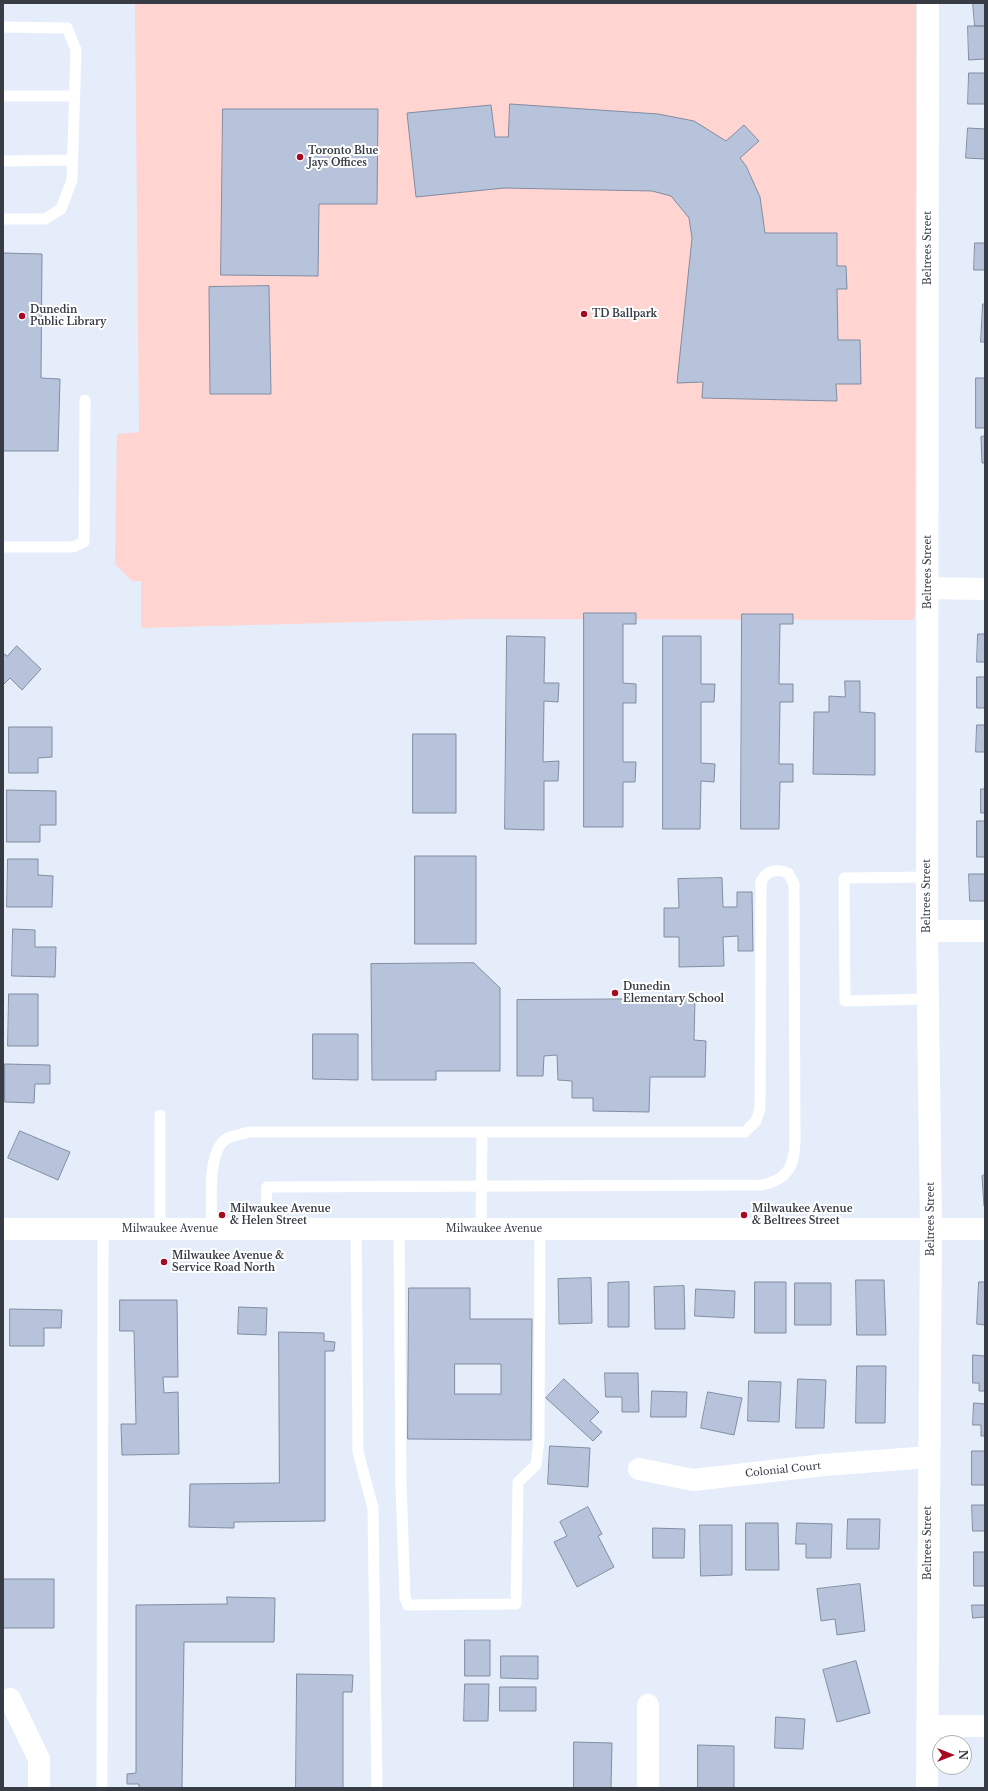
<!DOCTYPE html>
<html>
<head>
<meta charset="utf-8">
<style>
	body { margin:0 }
	#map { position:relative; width:988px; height:1791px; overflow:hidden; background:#e5edfb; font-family:"Libre Baskerville",serif }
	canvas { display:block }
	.frame { position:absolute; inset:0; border:4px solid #363b44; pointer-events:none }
	.north { position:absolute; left:932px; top:1735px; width:40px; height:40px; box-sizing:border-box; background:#fff; border:1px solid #afb1b4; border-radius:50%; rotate:90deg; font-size:11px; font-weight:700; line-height:16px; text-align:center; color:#363b44 }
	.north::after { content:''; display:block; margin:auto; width:14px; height:18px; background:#a50a21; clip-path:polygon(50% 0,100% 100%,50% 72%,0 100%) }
</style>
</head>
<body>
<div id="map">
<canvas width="988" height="1791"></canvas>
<div class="frame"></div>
<div class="north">N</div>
</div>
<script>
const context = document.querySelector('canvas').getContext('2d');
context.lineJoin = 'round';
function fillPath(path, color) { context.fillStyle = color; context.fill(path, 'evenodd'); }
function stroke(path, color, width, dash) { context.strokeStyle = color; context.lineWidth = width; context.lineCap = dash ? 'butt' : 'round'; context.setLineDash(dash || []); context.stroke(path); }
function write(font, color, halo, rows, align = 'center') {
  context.font = font + ' "Libre Baskerville",serif'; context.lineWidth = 4; context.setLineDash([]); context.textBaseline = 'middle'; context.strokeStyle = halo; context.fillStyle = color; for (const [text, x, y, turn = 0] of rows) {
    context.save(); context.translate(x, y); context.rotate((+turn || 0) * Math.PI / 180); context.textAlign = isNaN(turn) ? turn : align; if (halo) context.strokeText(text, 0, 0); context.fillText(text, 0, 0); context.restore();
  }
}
const green = new Path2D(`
	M 135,3 L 916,3 L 915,606 L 914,620 L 476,619 L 141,628 L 141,581 L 132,581 L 115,564 L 117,434 L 139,432 Z`);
const building = new Path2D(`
	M 973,3 L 985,3 L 985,26 L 975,26 Z
	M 968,26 L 985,26 L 985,59 L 969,60 Z
	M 969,73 L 985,73 L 985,104 L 968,104 Z
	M 510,104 L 658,114 L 694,121 L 726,141 L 744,125 L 759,141 L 740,158 L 746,166 L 760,197 L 765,233 L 837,233 L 837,266 L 846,266 L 847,289 L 837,289 L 838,340 L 860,340 L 861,384 L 836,384 L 837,401 L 702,398 L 703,382 L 677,383 L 692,238 L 689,218 L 671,196 L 652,191 L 504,188 L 416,197 L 407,113 L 491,105 L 495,137 L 508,137 Z
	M 223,109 L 378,109 L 377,204 L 319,204 L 318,276 L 221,275 Z
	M 968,128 L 985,129 L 985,159 L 966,158 Z
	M 975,243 L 985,243 L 985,270 L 974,270 Z
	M 3,253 L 42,254 L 41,378 L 60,379 L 58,451 L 3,451 Z
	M 269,286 L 271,394 L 210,394 L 209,287 Z
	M 983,304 L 985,304 L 985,342 L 981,342 Z
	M 976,378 L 985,378 L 985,428 L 976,428 Z
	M 985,436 L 985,463 L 982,463 L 981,437 Z
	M 584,613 L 636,613 L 636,624 L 623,624 L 623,683 L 636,684 L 636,703 L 623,703 L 623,762 L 636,762 L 635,782 L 623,782 L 623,827 L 584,827 Z
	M 742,614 L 793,614 L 793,624 L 780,624 L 779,684 L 793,684 L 793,702 L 780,702 L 779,764 L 793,764 L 793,782 L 780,782 L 779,829 L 741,829 Z
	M 978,634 L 985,634 L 985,662 L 977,662 Z
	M 507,636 L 545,637 L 544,683 L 559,683 L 558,702 L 544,701 L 543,762 L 559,761 L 558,781 L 544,781 L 544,830 L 505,829 Z
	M 663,636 L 701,636 L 701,684 L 715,684 L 714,702 L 701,702 L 701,763 L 715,764 L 714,782 L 701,781 L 700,829 L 663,829 Z
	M 17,646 L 41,669 L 22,690 L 10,678 L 3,685 L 3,653 L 7,656 Z
	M 977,677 L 985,677 L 985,708 L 977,708 Z
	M 845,681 L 860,681 L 860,712 L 875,713 L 875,775 L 813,774 L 814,712 L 829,712 L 829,696 L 845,697 Z
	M 977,725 L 985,725 L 985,752 L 976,752 Z
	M 9,727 L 52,727 L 52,757 L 38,758 L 38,773 L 9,773 Z
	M 413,734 L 456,734 L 456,813 L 413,813 Z
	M 981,789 L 985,789 L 985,813 L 981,813 Z
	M 7,790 L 56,791 L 56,825 L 40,825 L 40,842 L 7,842 Z
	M 977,821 L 985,821 L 985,857 L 977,857 Z
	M 415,856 L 476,856 L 476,944 L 415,944 Z
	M 8,859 L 38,859 L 38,875 L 53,876 L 52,907 L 7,907 Z
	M 969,874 L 985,874 L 985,901 L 970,901 Z
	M 722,878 L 723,907 L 737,907 L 737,892 L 752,892 L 753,951 L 738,951 L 738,936 L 723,937 L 724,966 L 679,967 L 679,937 L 664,937 L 664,908 L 679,908 L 678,879 Z
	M 13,929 L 35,930 L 35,947 L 56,947 L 55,977 L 12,976 Z
	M 474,963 L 500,988 L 500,1071 L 436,1071 L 436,1080 L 372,1080 L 371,964 Z
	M 9,994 L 38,994 L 38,1046 L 8,1046 Z
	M 695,999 L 694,1040 L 706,1041 L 705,1077 L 650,1077 L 649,1112 L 593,1111 L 593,1098 L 572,1098 L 572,1081 L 558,1080 L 557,1055 L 544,1056 L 543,1076 L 517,1076 L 517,1000 Z
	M 313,1034 L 358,1034 L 358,1080 L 313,1079 Z
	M 5,1064 L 50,1065 L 50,1084 L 35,1084 L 34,1103 L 5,1102 Z
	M 20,1131 L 70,1152 L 58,1180 L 8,1158 Z
	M 985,1175 L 985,1206 L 984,1206 L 982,1176 Z
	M 591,1278 L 592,1323 L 559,1324 L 558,1279 Z
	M 856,1280 L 884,1280 L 886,1335 L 857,1335 Z
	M 629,1282 L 629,1327 L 608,1327 L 608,1283 Z
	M 755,1282 L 786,1282 L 786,1333 L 755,1333 Z
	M 979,1282 L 985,1282 L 985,1325 L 977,1324 Z
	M 795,1283 L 831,1283 L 831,1325 L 795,1325 Z
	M 684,1286 L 685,1329 L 655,1329 L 654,1287 Z
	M 409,1288 L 470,1288 L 470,1319 L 532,1319 L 531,1440 L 408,1439 ZM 455,1364 L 501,1364 L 501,1394 L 455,1394 Z
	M 696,1289 L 735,1291 L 734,1318 L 695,1316 Z
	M 120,1300 L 177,1300 L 178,1377 L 163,1377 L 164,1393 L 178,1392 L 179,1454 L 122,1455 L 121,1424 L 136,1424 L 134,1331 L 120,1331 Z
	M 239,1307 L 267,1308 L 266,1335 L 238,1334 Z
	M 10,1309 L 62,1310 L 61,1328 L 44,1328 L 44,1346 L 10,1346 Z
	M 279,1332 L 324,1333 L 324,1341 L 335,1342 L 334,1351 L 325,1351 L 325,1521 L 234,1522 L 234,1528 L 189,1527 L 190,1484 L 279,1483 Z
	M 973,1355 L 985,1356 L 985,1391 L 979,1391 L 979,1383 L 973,1383 Z
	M 857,1366 L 886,1366 L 885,1423 L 856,1423 Z
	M 605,1373 L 638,1373 L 639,1412 L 622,1412 L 622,1397 L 606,1397 Z
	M 564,1379 L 599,1412 L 590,1421 L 602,1432 L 593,1441 L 546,1398 Z
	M 798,1379 L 826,1380 L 824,1428 L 796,1428 Z
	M 749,1381 L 781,1382 L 779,1422 L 748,1421 Z
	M 652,1391 L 687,1392 L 686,1417 L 651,1417 Z
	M 708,1392 L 742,1398 L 734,1435 L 701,1428 Z
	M 974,1403 L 985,1404 L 985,1436 L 981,1436 L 981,1425 L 973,1425 Z
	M 550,1446 L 590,1448 L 588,1487 L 548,1484 Z
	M 972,1451 L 985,1451 L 985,1485 L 972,1485 Z
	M 972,1505 L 985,1505 L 985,1531 L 973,1531 Z
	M 588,1507 L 602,1534 L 598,1536 L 614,1567 L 577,1587 L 554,1542 L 567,1536 L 560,1522 Z
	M 848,1519 L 880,1519 L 879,1549 L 847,1549 Z
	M 746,1523 L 778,1523 L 779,1570 L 746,1570 Z
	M 797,1523 L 832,1524 L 831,1558 L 806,1558 L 806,1544 L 796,1544 Z
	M 700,1525 L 732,1525 L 732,1575 L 701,1576 Z
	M 653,1528 L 685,1529 L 684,1558 L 653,1558 Z
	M 974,1552 L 985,1552 L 985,1586 L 974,1586 Z
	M 3,1579 L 54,1579 L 54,1628 L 3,1628 Z
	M 860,1584 L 865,1631 L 837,1635 L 835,1619 L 821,1621 L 817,1589 Z
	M 227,1597 L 275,1598 L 274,1642 L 184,1642 L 182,1788 L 139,1788 L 139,1784 L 127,1784 L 127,1774 L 136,1773 L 136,1605 L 227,1604 Z
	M 972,1605 L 985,1605 L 985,1617 L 973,1618 Z
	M 465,1640 L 490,1640 L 490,1676 L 465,1676 Z
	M 501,1656 L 538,1656 L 538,1679 L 501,1678 Z
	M 856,1661 L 870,1713 L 837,1722 L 823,1670 Z
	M 297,1674 L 353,1675 L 352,1692 L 343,1692 L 343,1788 L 296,1788 Z
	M 465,1684 L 489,1684 L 488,1721 L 464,1721 Z
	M 500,1687 L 536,1687 L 536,1711 L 500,1711 Z
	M 776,1717 L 805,1719 L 803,1749 L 775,1748 Z
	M 574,1742 L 612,1743 L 611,1788 L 574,1788 Z
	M 698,1745 L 734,1746 L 734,1788 L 698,1788 Z`);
const lane = new Path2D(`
	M 3,27 L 67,28 L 76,50 L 72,180 L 61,209 L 45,219 L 3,219
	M 3,96 L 74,96
	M 3,161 L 72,160
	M 3,547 L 73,547 L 84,542 L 85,400
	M 927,877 L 844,878 L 845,1001 L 928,999
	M 160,1115 L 160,1229
	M 212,1229 C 212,1206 206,1153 226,1139 C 234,1135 242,1134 250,1132 L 745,1132 L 756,1121 L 760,1109 L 761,882 C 767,870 777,868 788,873 L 794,884 L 795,1143 C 794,1168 786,1180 762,1185 L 267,1187 L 265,1229
	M 356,1229 L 358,1452 L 373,1508 L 377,1788
	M 399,1229 L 401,1484 L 405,1598 L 408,1605 L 516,1604 L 518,1482 L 536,1465 L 539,1439 L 540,1229
	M 481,1229 L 482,1132
	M 102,1788 L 103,1229`);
const street = new Path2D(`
	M 928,588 L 985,589
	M 927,931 L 985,931
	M 639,1469 L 693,1480 L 824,1465 L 929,1457
	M 10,1699 L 39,1759 L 39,1788
	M 648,1705 L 648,1788
	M 927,1726 L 985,1726`);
const secondary = new Path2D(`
	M 3,1229 L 985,1229
	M 927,1788 L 931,1229 L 927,931 L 928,3`);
const markers = [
	[300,157,4,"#a50a21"],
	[584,314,4,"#a50a21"],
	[22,316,4,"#a50a21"],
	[615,993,4,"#a50a21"],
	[222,1215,4,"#a50a21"],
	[744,1215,4,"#a50a21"],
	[164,1262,4,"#a50a21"]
];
const poiNames = [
	["Toronto Blue",308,151],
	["Jays Offices",308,163],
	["Dunedin",30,310],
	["Public Library",30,322],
	["TD Ballpark",592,314],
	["Dunedin",623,987],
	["Elementary School",623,999],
	["Milwaukee Avenue",230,1209],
	["& Helen Street",230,1221],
	["Milwaukee Avenue",752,1209],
	["& Beltrees Street",752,1221],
	["Milwaukee Avenue &",172,1256],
	["Service Road North",172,1268]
];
const streetNames = [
	["Beltrees Street",928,248,-90],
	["Beltrees Street",928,572,-90],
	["Beltrees Street",927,896,-90],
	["Beltrees Street",931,1219,-90],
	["Milwaukee Avenue",170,1229],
	["Milwaukee Avenue",494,1229],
	["Colonial Court",783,1470,-6],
	["Beltrees Street",928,1543,-90]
];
fillPath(green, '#ffd4d1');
fillPath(building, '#b7c3da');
stroke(building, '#818da2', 1);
stroke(lane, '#fff', 11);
stroke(street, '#fff', 22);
stroke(secondary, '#fff', 22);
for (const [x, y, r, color] of markers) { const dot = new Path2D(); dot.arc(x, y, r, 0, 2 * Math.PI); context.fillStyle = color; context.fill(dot); stroke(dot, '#fff', 1.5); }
write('bold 10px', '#363b44', '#fff', poiNames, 'left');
write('10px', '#363b44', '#fff', streetNames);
</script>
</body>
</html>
